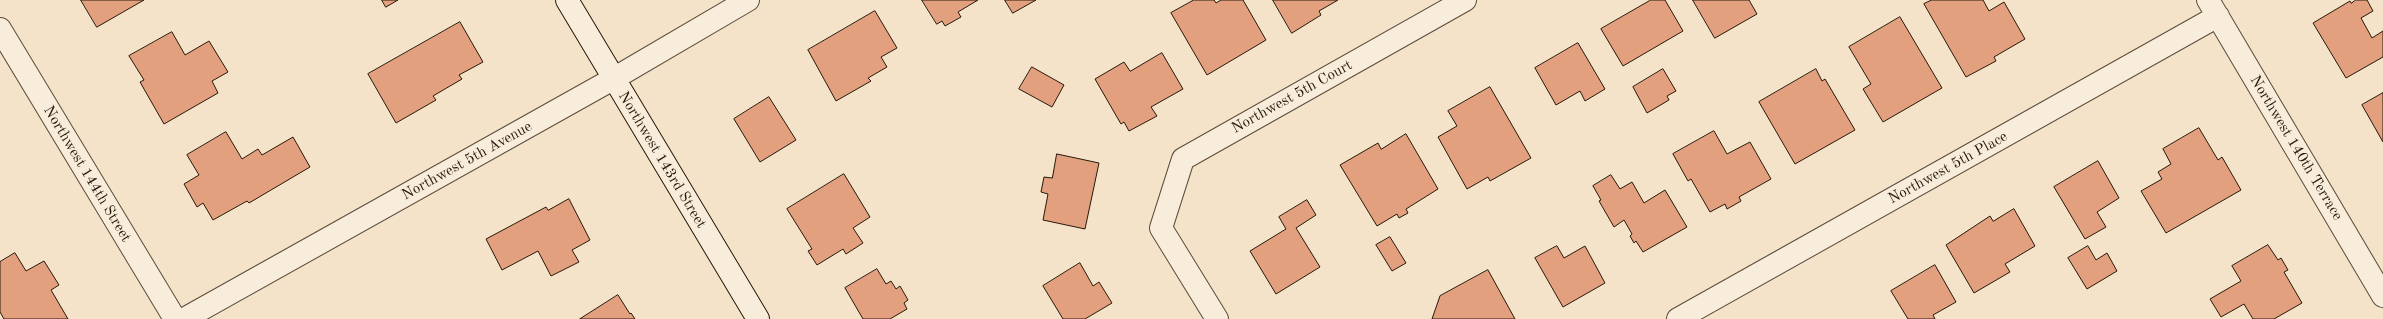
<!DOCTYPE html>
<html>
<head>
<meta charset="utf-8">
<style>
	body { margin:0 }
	canvas { display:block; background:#f4e3c8 }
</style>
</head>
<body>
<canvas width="2383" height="319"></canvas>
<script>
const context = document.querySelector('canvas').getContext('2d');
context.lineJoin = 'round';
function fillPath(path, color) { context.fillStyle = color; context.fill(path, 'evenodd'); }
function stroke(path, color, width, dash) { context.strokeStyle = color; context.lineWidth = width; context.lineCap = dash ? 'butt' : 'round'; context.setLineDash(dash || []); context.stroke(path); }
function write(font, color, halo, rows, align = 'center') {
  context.font = font + ' "Old Standard TT",serif'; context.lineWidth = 3.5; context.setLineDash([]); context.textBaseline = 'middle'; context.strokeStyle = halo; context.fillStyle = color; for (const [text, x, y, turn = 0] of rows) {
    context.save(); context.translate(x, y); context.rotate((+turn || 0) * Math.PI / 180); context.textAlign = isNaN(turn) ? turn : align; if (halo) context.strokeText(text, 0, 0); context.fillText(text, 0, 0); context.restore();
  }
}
const building = new Path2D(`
	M 81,0 L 144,0 L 97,27 Z
	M 382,0 L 398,0 L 386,7 Z
	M 922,0 L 978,0 L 958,12 L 961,17 L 945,26 L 942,21 L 937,24 Z
	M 1005,0 L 1036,0 L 1013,13 Z
	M 1194,0 L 1214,0 L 1216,3 L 1221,0 L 1243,0 L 1266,40 L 1207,75 L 1171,13 Z
	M 1273,0 L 1338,0 L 1319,11 L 1321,15 L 1292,33 Z
	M 1651,0 L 1665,0 L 1683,31 L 1623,66 L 1601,29 Z
	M 1693,0 L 1749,0 L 1757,14 L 1715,38 Z
	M 1932,0 L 1983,0 L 1989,11 L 2004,2 L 2025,39 L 1994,57 L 1996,61 L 1966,77 L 1924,4 Z
	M 2356,0 L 2367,0 L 2373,11 L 2361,18 L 2372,38 L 2383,31 L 2383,57 L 2346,78 L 2313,23 L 2350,1 L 2351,3 Z
	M 875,11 L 897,48 L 881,57 L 887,67 L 868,78 L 871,81 L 836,101 L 808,50 Z
	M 1900,17 L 1942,88 L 1883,122 L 1863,89 L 1871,84 L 1849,47 Z
	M 460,22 L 483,62 L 459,75 L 462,79 L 433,96 L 436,100 L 396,123 L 368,74 Z
	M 172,32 L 185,55 L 209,41 L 228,72 L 212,81 L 218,93 L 164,124 L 140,82 L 144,80 L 129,56 Z
	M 1578,43 L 1605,89 L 1585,101 L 1580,91 L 1556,105 L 1535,68 Z
	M 1162,53 L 1183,89 L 1151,107 L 1157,116 L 1129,131 L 1124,122 L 1121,124 L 1095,79 L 1124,62 L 1130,71 Z
	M 1032,67 L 1064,85 L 1052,107 L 1019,89 Z
	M 1663,69 L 1676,91 L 1667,96 L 1669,100 L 1647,113 L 1633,87 Z
	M 1816,69 L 1822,81 L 1825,79 L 1855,130 L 1795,164 L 1759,102 Z
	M 1490,87 L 1531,158 L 1490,181 L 1488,177 L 1467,189 L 1438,137 L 1457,126 L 1448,111 Z
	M 2383,93 L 2383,142 L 2362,105 Z
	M 769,97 L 796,140 L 760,162 L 734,119 Z
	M 2199,128 L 2218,160 L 2222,157 L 2241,190 L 2166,233 L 2141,191 L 2162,179 L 2158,172 L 2171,164 L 2163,149 Z
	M 1714,131 L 1727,154 L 1750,142 L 1771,179 L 1739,197 L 1741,201 L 1727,209 L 1725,204 L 1710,212 L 1691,179 L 1688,181 L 1673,154 Z
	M 226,132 L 242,159 L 258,149 L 262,155 L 293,137 L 310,167 L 249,203 L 247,201 L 213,220 L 203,203 L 197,207 L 184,184 L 199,175 L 187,155 Z
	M 1406,134 L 1438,189 L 1406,209 L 1408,213 L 1399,218 L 1397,214 L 1377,226 L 1340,165 L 1378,143 L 1381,149 Z
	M 1057,154 L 1099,163 L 1085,229 L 1043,220 L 1048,194 L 1041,192 L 1044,177 L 1052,178 Z
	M 2098,161 L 2119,198 L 2097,212 L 2106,227 L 2085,239 L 2054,187 Z
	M 844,174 L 870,217 L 853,228 L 863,243 L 846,254 L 843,249 L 817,265 L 808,251 L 812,249 L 787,209 Z
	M 1611,175 L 1620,189 L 1632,182 L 1644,203 L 1665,190 L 1687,227 L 1643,252 L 1636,241 L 1634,243 L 1630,236 L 1632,234 L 1624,220 L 1614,227 L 1599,201 L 1601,200 L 1593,186 Z
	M 569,199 L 590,240 L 572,250 L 579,262 L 551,276 L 538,251 L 502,270 L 486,239 L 546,207 L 548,210 Z
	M 1307,200 L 1316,215 L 1296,228 L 1320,267 L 1276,294 L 1250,251 L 1286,229 L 1279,217 Z
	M 2014,209 L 2035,246 L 2005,264 L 2010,272 L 1974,293 L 1946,245 L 1990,216 L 1993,221 Z
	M 1390,237 L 1406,263 L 1392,271 L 1376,245 Z
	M 2268,245 L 2278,260 L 2281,258 L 2288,270 L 2284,272 L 2302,303 L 2274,319 L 2253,319 L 2244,304 L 2221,317 L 2210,299 L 2241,281 L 2232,266 Z
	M 1557,246 L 1564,258 L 1585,246 L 1605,283 L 1563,307 L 1535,258 Z
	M 2088,246 L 2096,260 L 2107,253 L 2117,271 L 2087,289 L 2068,258 Z
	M 15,253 L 26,271 L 44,261 L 59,285 L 51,290 L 68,319 L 4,319 L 0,312 L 0,262 Z
	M 1080,263 L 1093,286 L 1099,282 L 1112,303 L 1085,319 L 1063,319 L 1043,286 Z
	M 1935,265 L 1956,302 L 1933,315 L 1935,319 L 1908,319 L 1891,291 Z
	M 877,269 L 886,284 L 891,281 L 896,289 L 900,286 L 908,300 L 904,303 L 907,309 L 890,319 L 863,319 L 845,288 Z
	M 1488,270 L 1515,319 L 1432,319 L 1440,296 Z
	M 618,295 L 630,314 L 631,313 L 635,319 L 580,319 Z`);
const street = new Path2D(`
	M 2208,0 L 2383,296
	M 0,29 L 175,319
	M 184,319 L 613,79 L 748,0
	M 1217,319 L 1161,228 L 1183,159 L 1465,0
	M 1678,319 L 2218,16`);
const secondary = new Path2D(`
	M 567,0 L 758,319`);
const streetNames = [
	["Northwest 5th Court",1292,97,-29],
	["Northwest 140th Terrace",2296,148,59],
	["Northwest 143rd Street",662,160,59],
	["Northwest 5th Avenue",467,161,-29],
	["Northwest 5th Place",1948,168,-29],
	["Northwest 144th Street",87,174,59]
];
fillPath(building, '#e3a07e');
stroke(building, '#28180a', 1);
stroke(street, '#5b4b3a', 24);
stroke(secondary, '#28180a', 24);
stroke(street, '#f8eddb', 22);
stroke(secondary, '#f8eddb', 22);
write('15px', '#28180a', '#f8eddb', streetNames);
</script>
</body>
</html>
